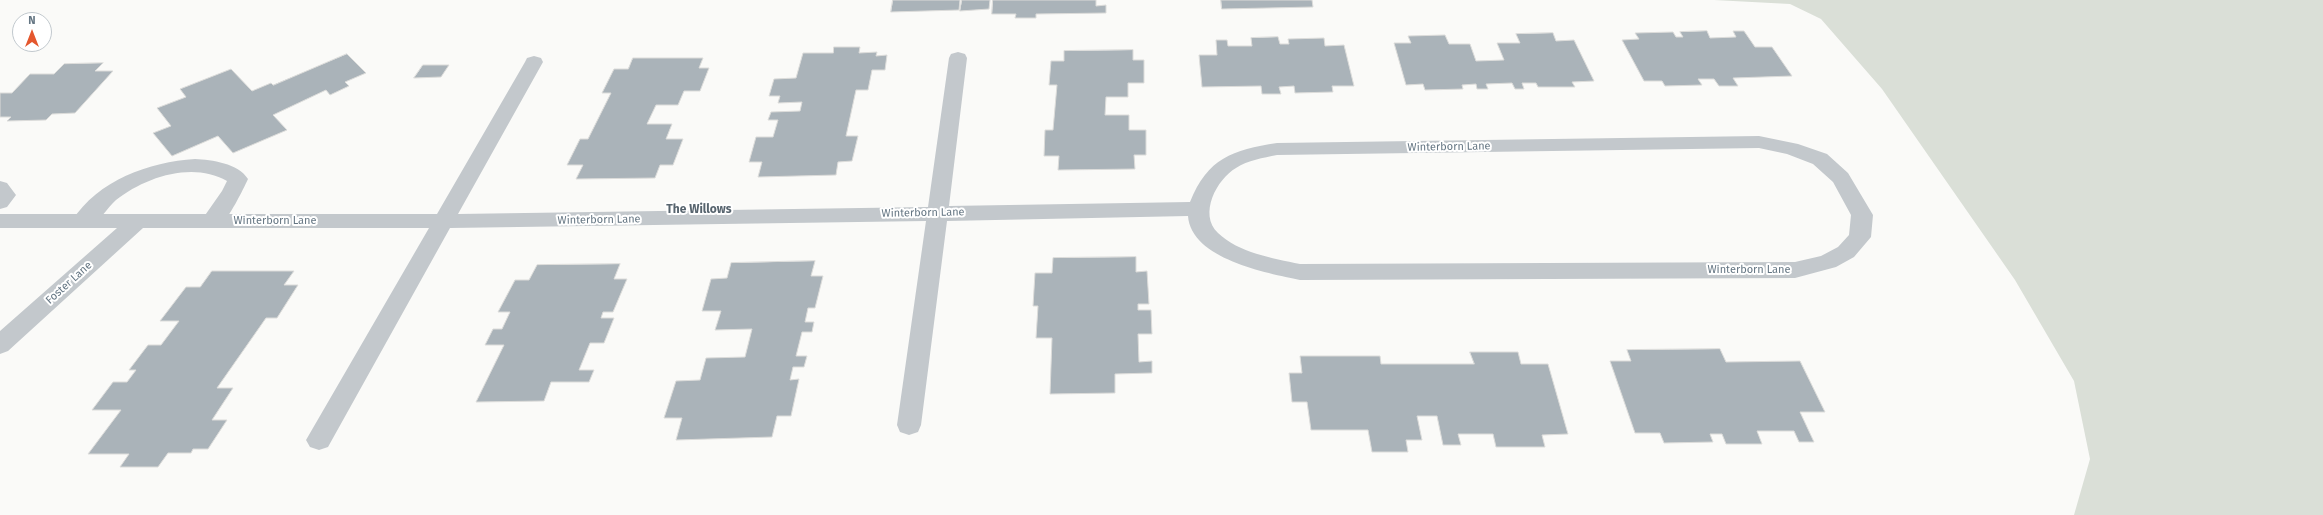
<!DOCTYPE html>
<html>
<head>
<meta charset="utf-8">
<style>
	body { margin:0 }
	#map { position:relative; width:2323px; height:515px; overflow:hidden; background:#fafaf8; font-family:"Fira Sans",sans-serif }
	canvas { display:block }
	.north { position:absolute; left:12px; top:12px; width:40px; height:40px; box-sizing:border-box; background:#fff; border:1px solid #c1c8cd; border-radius:50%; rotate:0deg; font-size:11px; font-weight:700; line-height:16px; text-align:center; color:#657683 }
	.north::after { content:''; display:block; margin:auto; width:14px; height:18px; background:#e4572e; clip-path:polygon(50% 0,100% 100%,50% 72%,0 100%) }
</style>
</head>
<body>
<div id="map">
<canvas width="2323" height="515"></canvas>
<div class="north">N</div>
</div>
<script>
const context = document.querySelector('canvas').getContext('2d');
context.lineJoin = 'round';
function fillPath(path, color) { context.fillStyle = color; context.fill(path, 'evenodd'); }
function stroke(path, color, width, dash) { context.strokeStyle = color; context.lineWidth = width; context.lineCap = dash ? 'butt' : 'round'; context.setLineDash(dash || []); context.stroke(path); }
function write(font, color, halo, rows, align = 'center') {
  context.font = font + ' "Fira Sans",sans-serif'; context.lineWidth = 4; context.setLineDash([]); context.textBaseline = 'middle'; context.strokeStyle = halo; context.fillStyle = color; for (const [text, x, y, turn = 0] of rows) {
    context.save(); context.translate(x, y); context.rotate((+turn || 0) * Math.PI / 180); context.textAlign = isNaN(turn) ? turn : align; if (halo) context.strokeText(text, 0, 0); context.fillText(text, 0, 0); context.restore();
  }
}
const green = new Path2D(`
	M 1714,0 L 2323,0 L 2323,515 L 2074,515 L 2090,459 L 2074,381 L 2015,280 L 1882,89 L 1821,19 L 1790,4 Z`);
const building = new Path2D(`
	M 893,0 L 960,0 L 959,10 L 891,12 Z
	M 962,0 L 990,0 L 989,9 L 960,11 Z
	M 993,0 L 1096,0 L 1096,6 L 1106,5 L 1106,13 L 1036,14 L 1036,18 L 1015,18 L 1016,14 L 992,14 Z
	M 1221,0 L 1312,0 L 1313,7 L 1222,9 Z
	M 1707,31 L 1710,38 L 1736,37 L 1733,31 L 1744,31 L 1755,47 L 1772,47 L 1792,76 L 1733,78 L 1738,86 L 1719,86 L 1714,79 L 1698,79 L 1702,85 L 1665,86 L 1662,81 L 1644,81 L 1622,40 L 1639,39 L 1635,33 L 1673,32 L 1676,37 L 1683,37 L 1680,32 Z
	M 1553,33 L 1556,41 L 1574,40 L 1594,81 L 1572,82 L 1575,87 L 1538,87 L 1536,83 L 1522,83 L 1524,89 L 1515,89 L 1512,83 L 1486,84 L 1488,89 L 1477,89 L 1476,84 L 1462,85 L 1463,89 L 1425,90 L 1423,84 L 1406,85 L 1394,43 L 1411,43 L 1408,36 L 1445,35 L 1449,44 L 1470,44 L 1476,61 L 1504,60 L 1497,43 L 1520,43 L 1516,34 Z
	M 1278,37 L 1280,44 L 1289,44 L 1288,39 L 1324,38 L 1325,46 L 1344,45 L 1354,86 L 1332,86 L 1333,92 L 1295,93 L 1294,86 L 1279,87 L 1281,94 L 1262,94 L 1261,86 L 1202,87 L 1199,55 L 1217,55 L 1216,40 L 1227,40 L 1228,46 L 1252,46 L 1251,38 Z
	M 834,47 L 860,47 L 859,53 L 877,52 L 876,56 L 887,55 L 885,70 L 872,70 L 868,90 L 856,90 L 846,136 L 858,136 L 852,161 L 838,162 L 836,175 L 758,177 L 762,162 L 749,162 L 756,137 L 773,137 L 778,120 L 768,120 L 771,112 L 800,111 L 802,102 L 778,103 L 780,96 L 769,96 L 774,79 L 796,78 L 803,53 L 833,53 Z
	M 1133,50 L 1133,60 L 1144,60 L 1144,83 L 1128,83 L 1128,97 L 1106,97 L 1105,115 L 1129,115 L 1129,130 L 1146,130 L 1146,155 L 1134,155 L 1135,169 L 1058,170 L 1059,156 L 1044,156 L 1045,130 L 1053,130 L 1057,85 L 1049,85 L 1051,61 L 1064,61 L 1064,51 Z
	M 347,54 L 366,73 L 345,82 L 349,86 L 330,95 L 326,90 L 273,115 L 287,130 L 233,153 L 218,136 L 172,156 L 153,133 L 171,126 L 157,108 L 186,97 L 180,89 L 231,69 L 252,91 L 271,83 L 273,85 Z
	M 633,58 L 703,58 L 699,68 L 709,68 L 700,91 L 684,91 L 678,105 L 656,105 L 647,124 L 672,124 L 666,139 L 683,139 L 673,165 L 660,165 L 655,178 L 576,179 L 583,165 L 567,165 L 580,139 L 588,139 L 611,93 L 602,93 L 614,69 L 628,69 Z
	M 103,63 L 95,71 L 113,71 L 75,113 L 52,114 L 46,120 L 7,121 L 11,117 L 0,117 L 0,93 L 12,93 L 30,74 L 54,74 L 64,64 Z
	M 423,65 L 449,65 L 441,77 L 414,78 Z
	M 1136,257 L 1136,272 L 1147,271 L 1149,304 L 1138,304 L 1138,310 L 1151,310 L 1152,334 L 1138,334 L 1139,362 L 1152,361 L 1152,373 L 1115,374 L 1115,393 L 1050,394 L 1052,338 L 1036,338 L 1038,306 L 1033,306 L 1035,273 L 1052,273 L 1053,258 Z
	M 815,261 L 811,276 L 823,276 L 815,308 L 808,308 L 805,322 L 814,322 L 812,332 L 802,332 L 796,356 L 807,356 L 804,367 L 793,367 L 790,380 L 799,379 L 791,416 L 777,416 L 772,437 L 676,440 L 682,418 L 664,418 L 676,381 L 700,380 L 706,358 L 745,357 L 752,329 L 715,330 L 721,311 L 702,311 L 711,279 L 727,278 L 731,263 Z
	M 620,264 L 614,279 L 627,279 L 613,312 L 603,312 L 601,318 L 614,318 L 604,343 L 590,343 L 579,370 L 594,370 L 589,382 L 551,382 L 544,401 L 476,402 L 504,345 L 485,345 L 493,329 L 502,329 L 510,312 L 498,312 L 515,280 L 529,280 L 537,265 Z
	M 212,271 L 294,271 L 284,285 L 298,285 L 277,318 L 266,318 L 217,388 L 233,388 L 212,420 L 227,420 L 208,449 L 193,449 L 191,453 L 168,453 L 158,467 L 120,467 L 129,454 L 88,454 L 121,410 L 92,410 L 113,382 L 127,382 L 136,370 L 129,370 L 148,345 L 161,345 L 179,321 L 160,321 L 186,287 L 200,287 Z
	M 1720,349 L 1726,362 L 1800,361 L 1825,412 L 1800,412 L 1814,442 L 1799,442 L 1794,431 L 1757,431 L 1762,444 L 1726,444 L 1722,434 L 1710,434 L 1713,442 L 1664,443 L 1660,433 L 1635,433 L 1610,361 L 1631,361 L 1627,350 Z
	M 1470,352 L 1518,352 L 1521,364 L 1548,364 L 1568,434 L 1542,435 L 1545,447 L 1496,447 L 1493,434 L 1458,434 L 1461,445 L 1443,445 L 1437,416 L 1417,416 L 1422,440 L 1406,440 L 1408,452 L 1372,452 L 1368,430 L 1311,430 L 1307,402 L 1292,402 L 1289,373 L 1302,373 L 1300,356 L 1380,356 L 1381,364 L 1474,364 Z`);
const service = new Path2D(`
	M 195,159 C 212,160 238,163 248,179 C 243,190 229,218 220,226 C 215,229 209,227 204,226 L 201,221 L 222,191 L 227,181 C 193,161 145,177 116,200 C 107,208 100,221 90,226 C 85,229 80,227 75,226 L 72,221 C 98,180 149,162 195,159 Z`);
const minor = new Path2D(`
	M 958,52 L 965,54 L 967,58 L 949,206 L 1190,202 C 1208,158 1232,150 1277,143 L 1759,136 L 1798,144 L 1827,154 L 1848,173 L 1873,215 L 1871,237 L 1854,257 L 1836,267 L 1795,278 L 1300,280 C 1267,273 1191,259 1188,216 L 947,221 L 921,425 L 918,432 L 909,435 L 900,432 L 897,425 L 926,221 L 450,228 L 328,447 L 319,450 L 310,447 L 306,440 L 429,228 L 143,228 L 8,351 L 0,354 L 0,331 L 117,228 L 0,228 L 0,214 L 437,214 L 525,62 L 527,58 L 534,56 L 541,58 L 543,62 L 458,214 L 928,207 L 949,58 L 951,54 ZM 1759,148 L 1787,154 L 1813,164 L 1833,182 L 1851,215 L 1849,235 L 1838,247 L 1821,256 L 1795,262 L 1300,264 C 1272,258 1239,253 1218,233 C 1198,214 1217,179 1236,168 C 1248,160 1263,158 1277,155 Z
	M 0,181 L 7,183 L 16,195 L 7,207 L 0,209 Z`);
const streetNames = [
	["Winterborn Lane",1449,147,-1],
	["Winterborn Lane",923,213,-1],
	["Winterborn Lane",599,220,-1],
	["Winterborn Lane",275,221],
	["Winterborn Lane",1749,270],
	["Foster Lane",69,283,-42]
];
const neighbourhoodNames = [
	["The Willows",699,210]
];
fillPath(green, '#dadfd7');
fillPath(building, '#aab3b9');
stroke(building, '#dcdcda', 1);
fillPath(service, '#c3c8cc');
fillPath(minor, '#c3c8cc');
write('11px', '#657683', '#fff', streetNames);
write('bold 12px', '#57646e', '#fff', neighbourhoodNames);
</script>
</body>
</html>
